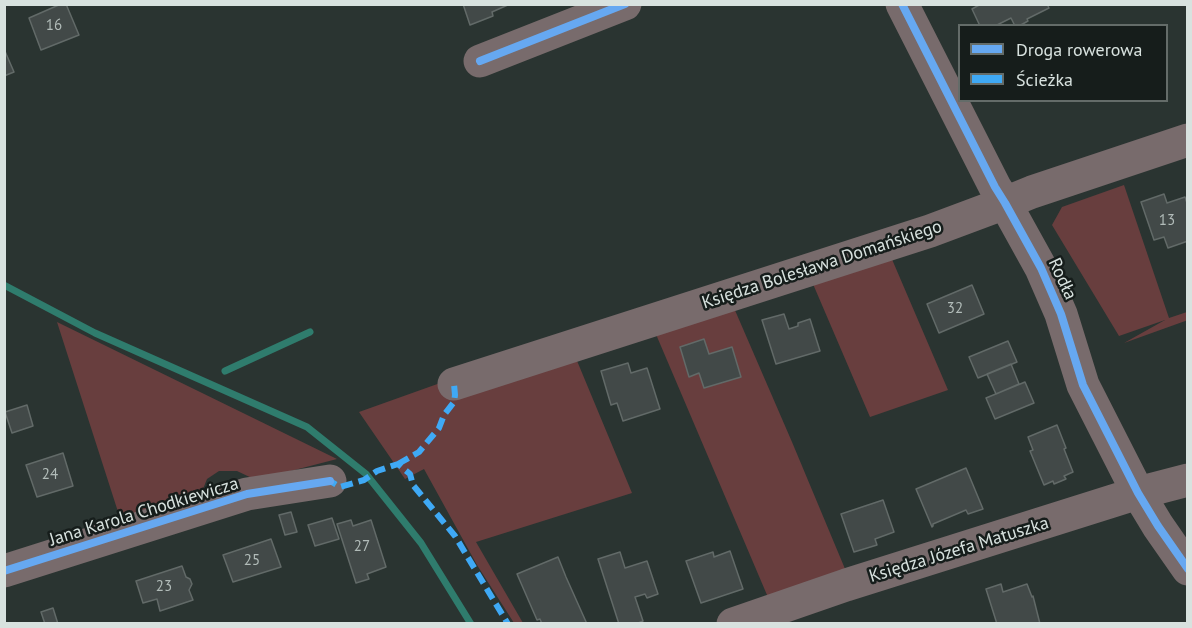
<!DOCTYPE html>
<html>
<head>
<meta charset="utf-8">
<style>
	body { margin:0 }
	#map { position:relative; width:1192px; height:628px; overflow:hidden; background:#2a3431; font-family:"PT Sans",sans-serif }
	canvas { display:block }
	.frame { position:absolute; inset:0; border:6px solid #d8e2df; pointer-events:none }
	.legend { position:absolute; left:958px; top:24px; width:210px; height:78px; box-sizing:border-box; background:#161d1b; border:2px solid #646c69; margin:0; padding:8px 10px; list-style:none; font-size:18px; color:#d8e2df }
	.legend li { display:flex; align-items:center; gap:12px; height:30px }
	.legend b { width:30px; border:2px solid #646c69 }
</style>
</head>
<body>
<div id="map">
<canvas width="1192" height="628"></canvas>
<div class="frame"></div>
<ul class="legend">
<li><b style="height:8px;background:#66a8f1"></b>Droga rowerowa</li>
<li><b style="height:8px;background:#3fa9f5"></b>Ścieżka</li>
</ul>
</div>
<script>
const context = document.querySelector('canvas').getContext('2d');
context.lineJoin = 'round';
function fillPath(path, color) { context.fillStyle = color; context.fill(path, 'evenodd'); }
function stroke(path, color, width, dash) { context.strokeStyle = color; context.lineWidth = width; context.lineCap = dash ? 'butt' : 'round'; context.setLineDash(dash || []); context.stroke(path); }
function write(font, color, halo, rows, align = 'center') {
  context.font = font + ' "PT Sans",sans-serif'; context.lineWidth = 5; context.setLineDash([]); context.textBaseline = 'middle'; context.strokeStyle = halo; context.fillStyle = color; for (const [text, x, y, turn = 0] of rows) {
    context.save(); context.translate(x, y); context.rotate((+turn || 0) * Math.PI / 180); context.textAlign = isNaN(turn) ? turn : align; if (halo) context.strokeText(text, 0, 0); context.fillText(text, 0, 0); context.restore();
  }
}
const green = new Path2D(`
	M 1124,185 L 1169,318 L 1187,312 L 1188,320 L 1124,343 L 1165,320 L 1119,336 L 1052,225 L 1062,207 Z
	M 891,257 L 948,390 L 870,417 L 813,284 Z
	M 734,308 L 792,442 L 848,576 L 770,602 L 655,332 Z
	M 57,322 L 337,459 L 256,480 L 237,471 L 219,471 L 207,479 L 199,499 L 120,518 Z
	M 575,356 L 632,493 L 476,542 L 523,623 L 514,623 L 477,565 L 424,469 L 405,479 L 359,412 L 443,382 Z`);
const stream = new Path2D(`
	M 4,285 L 95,333 L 307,427 L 366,474 L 421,543 L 471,624
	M 225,371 L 310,332`);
const building = new Path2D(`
	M 61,4 L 66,4 L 79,35 L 41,50 L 29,18 Z
	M 463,4 L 510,4 L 492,12 L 493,16 L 470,25 Z
	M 981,4 L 1047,4 L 1049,8 L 1027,19 L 1028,21 L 1019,26 L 1015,26 L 1011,18 L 995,26 L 980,26 L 972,9 Z
	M 4,49 L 14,72 L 4,76 Z
	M 1164,194 L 1167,203 L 1185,197 L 1188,206 L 1188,241 L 1168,248 L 1164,237 L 1154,240 L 1141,202 Z
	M 972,285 L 984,314 L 939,333 L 927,304 Z
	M 784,314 L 789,329 L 798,326 L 798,323 L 810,319 L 820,351 L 776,364 L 762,320 Z
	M 704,339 L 709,354 L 732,347 L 741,377 L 704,388 L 699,373 L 689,377 L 680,347 Z
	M 1008,341 L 1017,362 L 978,378 L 969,357 Z
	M 628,363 L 631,373 L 647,368 L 660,409 L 623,421 L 617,403 L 611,405 L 601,371 Z
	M 1011,364 L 1019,384 L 996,394 L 987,374 Z
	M 1025,382 L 1034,403 L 995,419 L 986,398 Z
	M 27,405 L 33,426 L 12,433 L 5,412 Z
	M 1057,425 L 1066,448 L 1064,449 L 1073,472 L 1064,476 L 1066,479 L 1054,484 L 1053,481 L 1044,485 L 1030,451 L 1033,450 L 1028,437 Z
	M 63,453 L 73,486 L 37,497 L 26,465 Z
	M 966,468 L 983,509 L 968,514 L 966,510 L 933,524 L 933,526 L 932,527 L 916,489 Z
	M 883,500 L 894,532 L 875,539 L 877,545 L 854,552 L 841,514 Z
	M 291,512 L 297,532 L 285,535 L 279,515 Z
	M 332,518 L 339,539 L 315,546 L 308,525 Z
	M 351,520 L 353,526 L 371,520 L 386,567 L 367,574 L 369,579 L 356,583 L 337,524 Z
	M 271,539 L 281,567 L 233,582 L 223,555 Z
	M 730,551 L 743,589 L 701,603 L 686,561 L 713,552 L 714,557 Z
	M 620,552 L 625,568 L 647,561 L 658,594 L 647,598 L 645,594 L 635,597 L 643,621 L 636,624 L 619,624 L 598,559 Z
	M 558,557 L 566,577 L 587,624 L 542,624 L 540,619 L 537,620 L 517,574 Z
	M 182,566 L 186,577 L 190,579 L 192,584 L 189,590 L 193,600 L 160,611 L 157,599 L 143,603 L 136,581 Z
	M 1001,584 L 1003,592 L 1027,584 L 1032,597 L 1033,596 L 1040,624 L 997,624 L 986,589 Z
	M 53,608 L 58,624 L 45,624 L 41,612 Z`);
const minor = new Path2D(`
	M 902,4 L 995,187 L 1005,203 L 1041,268 L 1061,314 L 1083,385 L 1138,493 L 1158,526 L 1188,569
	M 480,61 L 625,4
	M 454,384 L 930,231 L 1005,203 L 1032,192 L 1188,140
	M 4,571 L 247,494 L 330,481
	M 733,624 L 846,585 L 1138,493 L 1188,480`);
const quiet = new Path2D(`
	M 398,464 L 419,452 L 439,428 L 444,415 L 454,402 L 455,395 L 454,384
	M 325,482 L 330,481 L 340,487 L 364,480 L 377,471 L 398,464 L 410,474 L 413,485 L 455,536 L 508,624`);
const cycleway = new Path2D(`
	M 902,4 L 995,187 L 1005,203 L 1041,268 L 1061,314 L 1083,385 L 1138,493 L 1158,526 L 1188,569
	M 480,61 L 625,4
	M 4,571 L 247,494 L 330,481`);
const numberNames = [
	["16",54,26],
	["13",1167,221],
	["32",955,309],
	["24",50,475],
	["27",362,547],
	["25",252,561],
	["23",164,587]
];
const streetNames = [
	["Księdza Bolesława Domańskiego",822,265,-18],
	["Rodła",1062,279,65],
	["Jana Karola Chodkiewicza",144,512,-17],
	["Księdza Józefa Matuszka",959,550,-17]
];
fillPath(green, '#683e3e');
stroke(stream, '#2f7c6d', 7);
fillPath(building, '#424948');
stroke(building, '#626a68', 1.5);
stroke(minor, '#786b6c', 33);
stroke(quiet, '#3fa9f5', 6, [12, 6]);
stroke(cycleway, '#66a8f1', 8);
write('15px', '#b2bcb9', null, numberNames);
write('18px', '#d8e2df', '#161d1b', streetNames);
</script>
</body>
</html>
